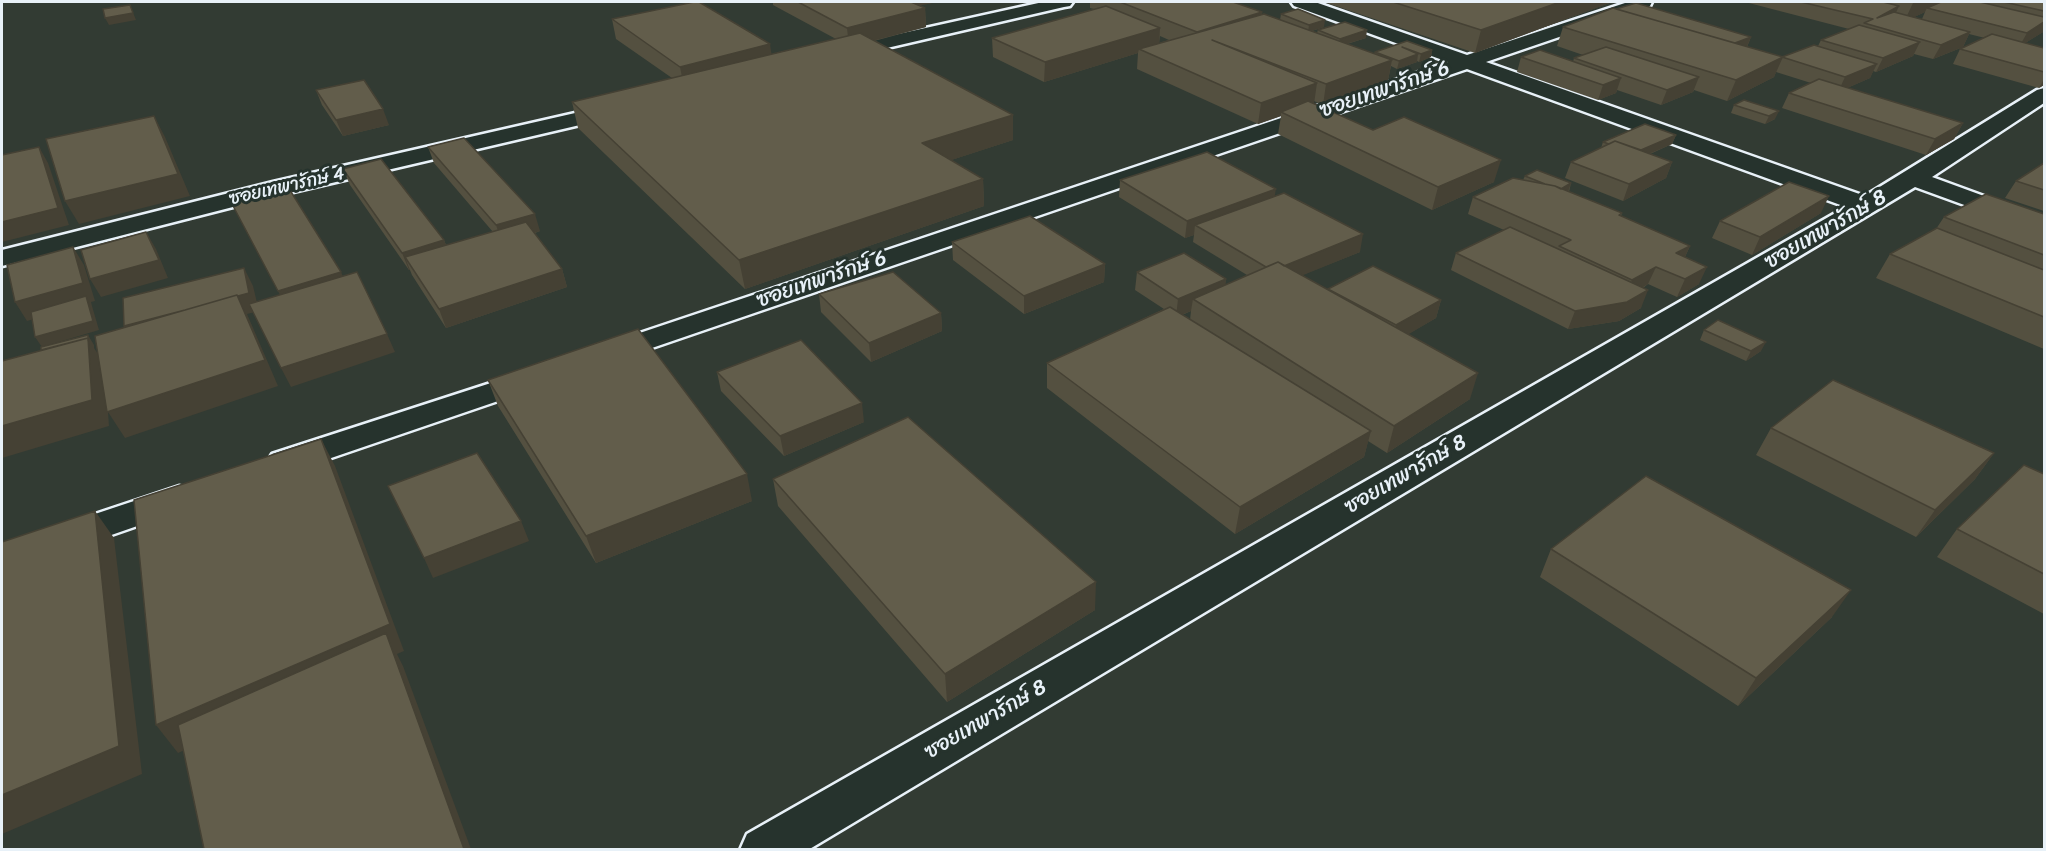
<!DOCTYPE html>
<html>
<head>
<meta charset="utf-8">
<style>
	body { margin:0 }
	#map { position:relative; width:2046px; height:851px; overflow:hidden; background:#323b33; font-family:Sriracha,sans-serif }
	canvas { display:block }
	.frame { position:absolute; inset:0; border:3px solid #e8f1f8; pointer-events:none }
</style>
</head>
<body>
<div id="map">
<canvas width="2046" height="851"></canvas>
<div class="frame"></div>
</div>
<script>
const context = document.querySelector('canvas').getContext('2d');
context.lineJoin = 'round';
function stroke(path, color, width, dash) { context.strokeStyle = color; context.lineWidth = width; context.lineCap = dash ? 'butt' : 'round'; context.setLineDash(dash || []); context.stroke(path); }
function fillPath(path, color) { context.fillStyle = color; context.fill(path, 'evenodd'); }
function write(font, color, halo, rows, align = 'center') {
  context.font = font + ' Sriracha,"Playpen Sans Thai",sans-serif'; context.lineWidth = 6; context.setLineDash([]); context.textBaseline = 'middle'; context.strokeStyle = halo; context.fillStyle = color; for (const [text, x, y, turn = 0] of rows) {
    context.save(); context.translate(x, y); context.rotate((+turn || 0) * Math.PI / 180); context.textAlign = isNaN(turn) ? turn : align; if (halo) context.strokeText(text, 0, 0); context.fillText(text, 0, 0); context.restore();
  }
}
const minor = new Path2D(`
	M 1043,2 L 1073,2 L 1070,6 L 1064,7 L 835,60 L 828,58 L 825,54 L 828,50 L 835,48 Z
	M 1291,2 L 1315,2 L 1467,55 L 1628,2 L 1652,2 L 1650,6 L 1486,62 L 1865,196 L 2037,90 L 2044,88 L 2044,103 L 1932,177 L 2044,218 L 2044,234 L 1915,187 L 808,850 L 740,850 L 747,834 L 1846,207 L 1467,69 L 614,361 L 603,364 L 592,361 L 588,355 L 592,349 L 1448,62 L 1294,6 Z
	M 619,103 L 627,104 L 630,109 L 627,114 L 276,196 L 2,266 L 2,250 L 273,182 Z
	M 534,369 L 545,371 L 550,378 L 545,385 L 296,470 L 284,473 L 272,470 L 267,462 L 272,454 Z
	M 179,486 L 192,489 L 197,498 L 192,507 L 2,573 L 2,545 Z`);
const wall = new Path2D(`
	M 773,2 L 937,2 L 919,5 L 925,8 L 926,27 L 874,41 L 1013,115 L 1013,140 L 951,160 L 983,179 L 984,206 L 745,289 L 578,128 L 572,102 L 672,78 L 616,39 L 612,19 L 772,55 L 836,39 L 773,5 Z
	M 1090,2 L 1233,2 L 1262,12 L 1261,15 L 1280,20 L 1281,14 L 1324,27 L 1312,31 L 1317,33 L 1318,30 L 1366,38 L 1347,44 L 1374,54 L 1375,52 L 1432,50 L 1431,57 L 1419,62 L 1417,61 L 1417,62 L 1397,69 L 1391,66 L 1388,80 L 1323,105 L 1314,101 L 1314,104 L 1494,182 L 1432,210 L 1278,134 L 1281,116 L 1258,124 L 1137,69 L 1138,53 L 1044,82 L 993,57 L 992,38 L 1094,9 L 1090,8 ZM 1160,36 L 1169,40 L 1159,43 Z
	M 1324,2 L 1612,2 L 1475,53 Z
	M 1745,2 L 2044,2 L 2044,31 L 2043,32 L 2025,43 L 2044,48 L 2044,85 L 2039,88 L 1953,64 L 1960,49 L 1985,38 L 1969,34 L 1963,47 L 1933,59 L 1914,54 L 1913,56 L 1876,72 L 1873,71 L 1870,78 L 1847,88 L 1963,123 L 1954,139 L 1926,155 L 1782,108 L 1789,93 L 1811,83 L 1776,72 L 1774,77 L 1727,101 L 1694,90 L 1693,92 L 1661,105 L 1617,90 L 1616,93 L 1598,100 L 1517,72 L 1521,57 L 1573,62 L 1574,58 L 1583,55 L 1557,46 L 1563,27 L 1751,37 L 1747,47 L 1782,57 L 1818,46 L 1821,40 L 1849,29 ZM 1925,12 L 1922,19 L 1914,17 Z
	M 316,90 L 389,125 L 343,136 L 322,105 Z
	M 1744,100 L 1775,119 L 1765,124 L 1731,113 L 1734,105 Z
	M 1676,135 L 1672,144 L 1650,154 L 1672,162 L 1666,178 L 1623,201 L 1565,178 L 1571,162 L 1601,148 L 1603,142 Z
	M 428,147 L 540,231 L 535,233 L 562,269 L 567,287 L 446,328 L 412,275 L 410,270 L 409,270 L 350,185 L 343,169 L 444,240 L 446,245 L 493,232 L 434,163 Z
	M 2044,163 L 2044,211 L 2005,198 L 2016,181 Z
	M 1525,176 L 1571,183 L 1569,192 L 1622,213 L 1621,216 L 1690,246 L 1685,257 L 1699,284 L 1677,297 L 1648,284 L 1643,288 L 1641,308 L 1619,321 L 1568,329 L 1451,270 L 1456,253 L 1504,230 L 1468,214 L 1473,197 L 1523,180 Z
	M 1120,180 L 1274,196 L 1360,252 L 1302,275 L 1328,290 L 1441,300 L 1436,318 L 1408,334 L 1470,399 L 1387,453 L 1368,441 L 1364,457 L 1235,534 L 1047,388 L 1047,363 L 1164,309 L 1135,290 L 1137,272 L 1226,279 L 1225,285 L 1247,275 L 1193,242 L 1194,235 L 1185,238 L 1119,197 ZM 1191,311 L 1190,320 L 1182,315 Z
	M 1821,213 L 1752,255 L 1712,238 L 1720,221 Z
	M 2044,214 L 2044,349 L 1876,278 L 1890,254 L 1936,229 L 1944,217 Z
	M 952,242 L 1105,264 L 1104,282 L 1024,314 L 953,260 Z
	M 819,294 L 941,313 L 942,331 L 871,362 L 821,312 Z
	M 1704,330 L 1761,351 L 1746,361 L 1700,340 Z
	M 717,372 L 864,422 L 784,456 L 721,391 Z
	M 488,380 L 752,501 L 596,563 L 498,406 Z
	M 1771,428 L 1994,453 L 1975,479 L 1916,537 L 1756,455 Z
	M 2044,474 L 2044,614 L 1937,557 L 1957,529 Z
	M 773,479 L 1095,610 L 947,702 L 778,506 Z
	M 1551,549 L 1832,617 L 1738,706 L 1540,577 Z`);
const shadedWall = new Path2D(`
	M 900,2 L 937,2 L 900,10 Z
	M 1560,2 L 1612,2 L 1475,53 L 1481,30 Z
	M 1917,2 L 1947,2 L 1927,8 L 1925,12 L 1904,22 L 1913,3 Z
	M 130,5 L 136,20 L 109,25 L 105,18 Z
	M 1899,6 L 1893,19 L 1877,18 Z
	M 925,8 L 926,27 L 849,47 L 847,28 Z
	M 1262,12 L 1259,31 L 1195,51 L 1197,32 Z
	M 1325,20 L 1324,27 L 1308,32 L 1309,25 Z
	M 2044,22 L 2044,31 L 2043,32 L 2019,47 L 2027,33 Z
	M 1160,28 L 1159,47 L 1139,49 L 1138,53 L 1044,82 L 1045,62 Z
	M 1367,30 L 1366,38 L 1339,46 L 1340,39 Z
	M 1970,32 L 1963,47 L 1933,59 L 1941,45 Z
	M 1751,37 L 1745,51 L 1728,45 Z
	M 1920,42 L 1913,56 L 1876,72 L 1883,58 Z
	M 770,44 L 773,64 L 684,87 L 680,67 Z
	M 1432,50 L 1431,57 L 1419,62 L 1421,54 Z
	M 1418,54 L 1417,62 L 1397,69 L 1399,61 Z
	M 1783,57 L 1774,77 L 1727,101 L 1736,80 Z
	M 1392,60 L 1388,80 L 1323,105 L 1326,84 Z
	M 1877,64 L 1870,78 L 1838,92 L 1845,77 Z
	M 1699,77 L 1693,92 L 1661,105 L 1667,90 Z
	M 1621,78 L 1616,93 L 1598,100 L 1603,85 Z
	M 2044,79 L 2044,85 L 2039,88 Z
	M 1317,83 L 1314,104 L 1281,112 L 1281,116 L 1258,124 L 1261,103 Z
	M 383,109 L 389,125 L 343,136 L 336,120 Z
	M 1779,111 L 1775,119 L 1765,124 L 1769,116 Z
	M 1013,115 L 1013,140 L 924,169 L 922,143 Z
	M 154,116 L 165,137 L 190,196 L 79,224 L 65,201 Z
	M 1963,123 L 1954,139 L 1926,155 L 1935,139 Z
	M 1676,135 L 1672,144 L 1630,162 L 1633,154 Z
	M 39,147 L 48,163 L 69,225 L 2,242 L 2,222 Z
	M 1501,160 L 1494,182 L 1432,210 L 1438,187 Z
	M 1672,162 L 1666,178 L 1623,201 L 1629,184 Z
	M 983,179 L 984,206 L 745,289 L 739,260 Z
	M 1571,183 L 1568,192 L 1559,190 Z
	M 1276,189 L 1273,205 L 1195,225 L 1194,235 L 1185,238 L 1187,221 Z
	M 1829,196 L 1821,213 L 1752,255 L 1760,237 Z
	M 535,214 L 540,231 L 502,243 L 496,225 Z
	M 146,232 L 156,249 L 168,278 L 101,297 L 90,279 Z
	M 1363,234 L 1360,252 L 1269,289 L 1272,271 Z
	M 444,240 L 451,258 L 405,257 L 410,270 L 409,270 L 402,253 Z
	M 1690,246 L 1682,263 L 1676,253 Z
	M 73,247 L 84,265 L 95,301 L 91,302 L 92,306 L 99,330 L 42,347 L 35,337 L 88,303 L 27,321 L 15,302 Z
	M 1105,264 L 1104,282 L 1024,314 L 1024,296 Z
	M 1656,267 L 1648,284 L 1625,298 L 1632,280 Z
	M 1707,267 L 1699,284 L 1677,297 L 1685,279 Z
	M 244,268 L 253,286 L 259,311 L 247,314 L 278,386 L 125,438 L 108,412 L 109,426 L 2,458 L 2,426 L 88,335 L 94,345 L 94,348 L 104,363 L 135,344 L 124,326 Z
	M 562,269 L 567,287 L 446,328 L 439,309 Z
	M 341,272 L 349,290 L 287,309 L 278,291 Z
	M 1226,279 L 1224,297 L 1193,299 L 1191,311 L 1176,317 L 1178,299 Z
	M 1648,290 L 1641,308 L 1619,321 L 1568,329 L 1575,311 Z
	M 1441,300 L 1436,318 L 1392,344 L 1396,325 Z
	M 941,313 L 942,331 L 871,362 L 869,343 Z
	M 387,334 L 395,352 L 291,387 L 281,368 Z
	M 1766,342 L 1761,351 L 1746,361 L 1751,351 Z
	M 1478,373 L 1470,399 L 1387,453 L 1394,426 Z
	M 862,403 L 864,422 L 784,456 L 780,436 Z
	M 1371,431 L 1364,457 L 1235,534 L 1240,507 Z
	M 321,439 L 335,466 L 404,651 L 397,654 L 403,666 L 471,849 L 464,849 L 394,656 L 178,753 L 156,725 Z
	M 1994,453 L 1975,479 L 1916,537 L 1935,510 Z
	M 747,474 L 752,501 L 596,563 L 586,536 Z
	M 95,511 L 114,538 L 142,774 L 2,834 L 2,795 Z
	M 521,521 L 529,541 L 433,578 L 424,558 Z
	M 1096,582 L 1095,610 L 947,702 L 945,674 Z
	M 1851,590 L 1832,617 L 1738,706 L 1756,678 Z`);
const building = new Path2D(`
	M 694,2 L 699,2 L 770,44 L 680,67 L 612,19 Z
	M 798,2 L 911,2 L 925,8 L 847,28 Z
	M 1120,2 L 1233,2 L 1262,12 L 1197,32 Z
	M 1393,2 L 1560,2 L 1481,30 Z
	M 1801,2 L 1883,2 L 1899,6 L 1877,18 L 1894,12 L 1970,32 L 1941,45 L 1864,23 L 1873,19 Z
	M 1941,2 L 1980,2 L 2044,17 L 2044,22 L 2027,33 L 1927,8 Z
	M 2004,2 L 2044,2 L 2044,11 Z
	M 1636,3 L 1751,37 L 1735,43 L 1616,9 Z
	M 130,5 L 133,13 L 105,18 L 103,9 Z
	M 1106,6 L 1160,28 L 1045,62 L 992,38 Z
	M 1613,8 L 1783,57 L 1736,80 L 1563,27 Z
	M 1298,9 L 1325,20 L 1309,25 L 1281,14 Z
	M 1264,14 L 1392,60 L 1326,84 L 1212,40 L 1317,83 L 1261,103 L 1139,49 Z
	M 1345,22 L 1367,30 L 1340,39 L 1318,30 Z
	M 1859,25 L 1920,42 L 1883,58 L 1821,40 Z
	M 860,33 L 1013,115 L 922,143 L 983,179 L 739,260 L 572,102 Z
	M 1992,34 L 2044,48 L 2044,72 L 1960,49 Z
	M 1407,41 L 1432,50 L 1421,54 L 1402,47 L 1418,54 L 1399,61 L 1375,52 Z
	M 1814,45 L 1877,64 L 1845,77 L 1782,57 Z
	M 1606,47 L 1699,77 L 1667,90 L 1574,58 Z
	M 1540,50 L 1621,78 L 1603,85 L 1521,57 Z
	M 1819,79 L 1963,123 L 1935,139 L 1789,93 Z
	M 364,80 L 383,109 L 336,120 L 316,90 Z
	M 1744,100 L 1779,111 L 1769,116 L 1734,105 Z
	M 1308,101 L 1373,130 L 1404,117 L 1501,160 L 1438,187 L 1281,112 Z
	M 154,116 L 178,174 L 65,201 L 46,139 Z
	M 1645,124 L 1676,135 L 1641,150 L 1615,141 L 1609,144 L 1603,142 Z
	M 464,138 L 535,214 L 496,225 L 428,147 Z
	M 1615,141 L 1672,162 L 1629,184 L 1571,162 Z
	M 39,147 L 58,208 L 2,222 L 2,155 Z
	M 1207,152 L 1276,189 L 1187,221 L 1120,180 Z
	M 381,159 L 444,240 L 402,253 L 343,169 Z
	M 2044,163 L 2044,190 L 2016,181 Z
	M 1537,170 L 1571,183 L 1561,189 L 1555,186 L 1545,184 L 1525,176 Z
	M 1513,178 L 1555,186 L 1622,213 L 1619,215 L 1690,246 L 1676,253 L 1707,267 L 1685,279 L 1656,267 L 1632,280 L 1559,246 L 1571,240 L 1473,197 Z
	M 1789,182 L 1829,196 L 1760,237 L 1720,221 Z
	M 288,187 L 341,272 L 278,291 L 231,202 Z
	M 1284,193 L 1363,234 L 1284,266 L 1278,262 L 1266,267 L 1195,225 Z
	M 1986,194 L 2044,214 L 2044,255 L 1944,217 Z
	M 1030,216 L 1105,264 L 1024,296 L 952,242 Z
	M 526,222 L 562,269 L 439,309 L 405,257 Z
	M 1510,227 L 1648,290 L 1627,302 L 1575,311 L 1456,253 Z
	M 1937,228 L 2044,270 L 2044,317 L 1890,254 Z
	M 146,232 L 159,260 L 90,279 L 81,250 Z
	M 73,247 L 83,283 L 15,302 L 7,265 Z
	M 1184,253 L 1226,279 L 1178,299 L 1137,272 Z
	M 1278,262 L 1478,373 L 1394,426 L 1193,299 Z
	M 1373,266 L 1441,300 L 1396,325 L 1328,289 Z
	M 244,268 L 249,293 L 238,296 L 237,295 L 185,310 L 124,326 L 123,298 Z
	M 357,272 L 387,334 L 281,368 L 249,304 Z
	M 893,272 L 941,313 L 869,343 L 819,294 Z
	M 237,295 L 265,360 L 107,412 L 95,336 Z
	M 86,296 L 93,321 L 35,337 L 31,312 Z
	M 1170,307 L 1371,431 L 1240,507 L 1047,363 Z
	M 1718,320 L 1766,342 L 1751,351 L 1704,330 Z
	M 638,329 L 747,474 L 586,536 L 488,380 Z
	M 88,335 L 88,341 L 88,338 L 41,350 L 41,347 Z
	M 88,338 L 92,400 L 2,426 L 2,361 Z
	M 801,340 L 862,403 L 780,436 L 717,372 Z
	M 1833,380 L 1994,453 L 1935,510 L 1771,428 Z
	M 908,417 L 1096,582 L 945,674 L 773,479 Z
	M 321,439 L 390,624 L 156,725 L 134,500 Z
	M 477,453 L 521,521 L 424,558 L 388,486 Z
	M 2024,465 L 2044,474 L 2044,574 L 1957,529 Z
	M 1646,476 L 1851,590 L 1756,678 L 1551,549 Z
	M 95,511 L 119,746 L 2,795 L 2,542 Z
	M 386,633 L 464,849 L 204,849 L 178,725 Z`);
const farStreetnames = [
	["ซอยเทพารักษ์ 4",287,187,-13]
];
const streetNames = [
	["ซอยเทพารักษ์ 6",1385,90,-19],
	["ซอยเทพารักษ์ 8",1826,230,-30],
	["ซอยเทพารักษ์ 6",822,280,-19],
	["ซอยเทพารักษ์ 8",1406,475,-30],
	["ซอยเทพารักษ์ 8",986,720,-30]
];
stroke(minor, '#e8f1f8', 5);
fillPath(minor, '#26332d');
fillPath(wall, '#545040');
fillPath(shadedWall, '#454134');
fillPath(building, '#625d4b');
stroke(building, '#454134', 1.5);
write('18px', '#e8f1f8', '#26332d', farStreetnames);
write('21px', '#e8f1f8', '#26332d', streetNames);
</script>
</body>
</html>
